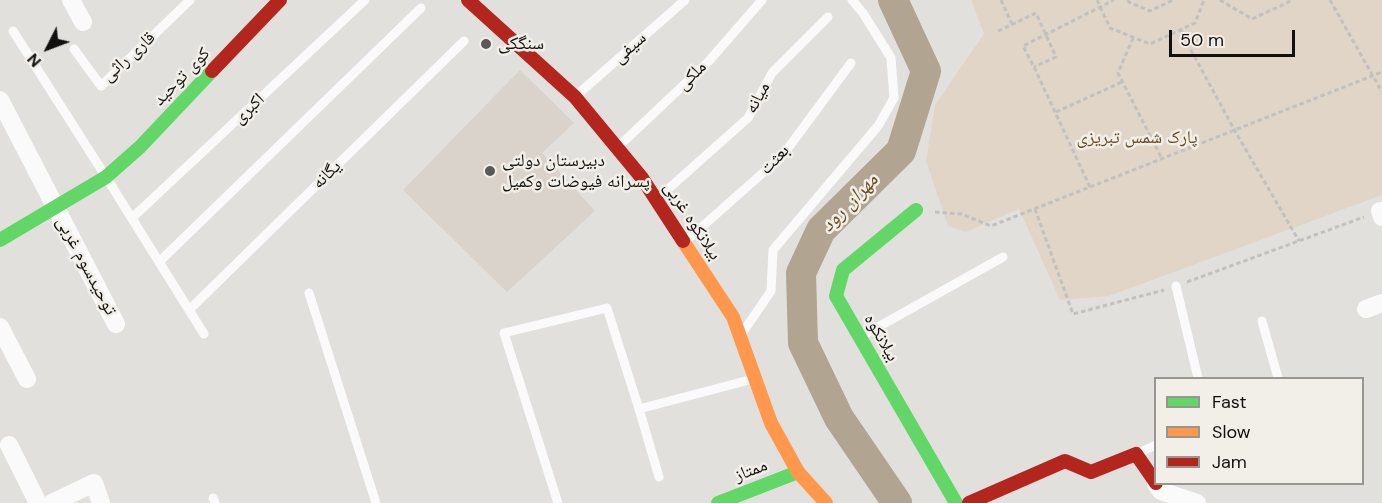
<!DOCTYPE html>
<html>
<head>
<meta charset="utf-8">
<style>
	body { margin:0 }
	#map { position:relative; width:1382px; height:503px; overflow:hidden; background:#e2e0dd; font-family:"DM Sans",sans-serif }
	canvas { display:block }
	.legend { position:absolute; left:1154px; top:377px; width:210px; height:108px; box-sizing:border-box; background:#f2eee8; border:2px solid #989691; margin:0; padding:8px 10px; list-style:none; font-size:18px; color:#12110f }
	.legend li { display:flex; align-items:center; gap:12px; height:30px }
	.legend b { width:30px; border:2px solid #989691 }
	.north { position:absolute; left:18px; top:18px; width:60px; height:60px; -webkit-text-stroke:4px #f2eee8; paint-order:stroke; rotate:228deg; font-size:16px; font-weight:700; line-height:24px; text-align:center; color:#12110f }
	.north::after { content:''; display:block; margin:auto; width:21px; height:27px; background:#12110f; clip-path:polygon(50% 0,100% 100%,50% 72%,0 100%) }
	.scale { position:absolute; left:1169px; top:30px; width:126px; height:27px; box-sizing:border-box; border:3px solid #12110f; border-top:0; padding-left:8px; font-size:18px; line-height:21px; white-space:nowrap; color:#12110f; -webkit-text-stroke:4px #f2eee8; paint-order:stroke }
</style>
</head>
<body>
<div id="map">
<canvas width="1382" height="503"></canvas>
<ul class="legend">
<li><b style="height:8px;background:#63d668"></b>Fast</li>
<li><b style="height:8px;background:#ff974d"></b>Slow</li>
<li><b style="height:8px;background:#b3261e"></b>Jam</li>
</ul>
<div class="north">N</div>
<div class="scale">50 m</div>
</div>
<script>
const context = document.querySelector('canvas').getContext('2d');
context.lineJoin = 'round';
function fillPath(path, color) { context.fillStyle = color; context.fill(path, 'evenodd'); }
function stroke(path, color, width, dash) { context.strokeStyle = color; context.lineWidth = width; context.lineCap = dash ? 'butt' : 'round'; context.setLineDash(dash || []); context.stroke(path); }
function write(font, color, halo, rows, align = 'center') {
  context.font = font + ' "DM Sans","Noto Naskh Arabic",sans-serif'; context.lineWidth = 5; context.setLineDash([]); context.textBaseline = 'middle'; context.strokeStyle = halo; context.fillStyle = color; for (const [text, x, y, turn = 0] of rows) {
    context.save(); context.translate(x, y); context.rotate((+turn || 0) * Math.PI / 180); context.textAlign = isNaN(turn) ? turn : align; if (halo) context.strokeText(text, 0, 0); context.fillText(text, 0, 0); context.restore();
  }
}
const built = new Path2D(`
	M 520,70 L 574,123 L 542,153 L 595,211 L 507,292 L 403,190 Z`);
const green = new Path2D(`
	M 971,0 L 1382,0 L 1382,195 L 1109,296 L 1060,300 L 1019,209 L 966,232 L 948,226 L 926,161 L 935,105 L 984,34 Z`);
const river = new Path2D(`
	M 893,0 L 926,71 L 901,151 L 821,230 L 801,273 L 803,343 L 839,418 L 897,503`);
const path = new Path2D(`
	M 1001,0 L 1012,24
	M 1097,0 L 1110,28 L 1150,44 L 1195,23 L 1204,0
	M 1128,0 L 1129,2 L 1150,11 L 1173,0
	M 1220,0 L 1252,19 L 1293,0
	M 1330,0 L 1382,92
	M 1180,30 L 1235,131 L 1299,241
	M 998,31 L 1036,13 L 1056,57 L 1034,67
	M 1133,38 L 1118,73 L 1162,159
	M 1056,112 L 1122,82
	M 1090,187 L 1034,67 L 1023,46 L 1114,0
	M 1035,209 L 1073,314 L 1164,290
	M 935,212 L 961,214 L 991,226 L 1382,72
	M 1187,282 L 1364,217`);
const lane = new Path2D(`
	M 13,31 L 106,177 L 204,334
	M 74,49 L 101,86 L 190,0
	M 577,95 L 685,0
	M 619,146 L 709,61 L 762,0
	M 658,198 L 748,118 L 772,73 L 828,17
	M 132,218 L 365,0
	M 686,241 L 783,155 L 851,63
	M 159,262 L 421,8
	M 1176,286 L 1198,378
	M 309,293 L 376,503
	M 189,310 L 464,41
	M 1262,321 L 1278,378
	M 743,332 L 771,291 L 773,250 L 878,126 L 894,98 L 891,58 L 863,13 L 852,0
	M 862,336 L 1003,257
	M 1138,453 L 1156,445
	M 659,477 L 639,409 L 753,379
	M 213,498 L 215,503
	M 558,503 L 504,333 L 607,308 L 639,409`);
const street = new Path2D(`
	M 71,0 L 83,22
	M 0,100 L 116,324
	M 1380,211 L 1382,217
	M 1366,309 L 1382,303
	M 0,327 L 27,379
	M 9,445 L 38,503
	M 1156,484 L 1161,491 L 1197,503
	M 52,503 L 94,483 L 101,503`);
const fast = new Path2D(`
	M 916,210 L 843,270 L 836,296 L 956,503
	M 0,240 L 106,177 L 140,147 L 212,71
	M 718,503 L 798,472`);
const slow = new Path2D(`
	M 683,241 L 733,317 L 771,423 L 798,472 L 826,503`);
const jam = new Path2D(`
	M 468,0 L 575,97 L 642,178 L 683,241
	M 212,71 L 280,0
	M 969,503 L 1065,461 L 1091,472 L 1136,454 L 1156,483`);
const markers = [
	[486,44,6,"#5b5957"],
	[490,171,6,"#5b5957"]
];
const poiNames = [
	["سنگکی",498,44],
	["دبیرستان دولتی",502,161],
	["پسرانه فیوضات وکمیل",502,182]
];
const streetNames = [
	["سیفی",630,48,-41],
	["قاری راثی",129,57,-42],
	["ملکی",692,76,-44],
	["کوی توحید",182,77,-46],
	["میانه",758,98,-61],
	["اکبری",249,109,-43],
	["بعثت",775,160,-46],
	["یگانه",327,175,-44],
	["بیلانکوه غربی",692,221,57],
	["توحیدسوم غربی",86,266,62],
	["بیلانکوه",881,338,60],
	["ممتاز",751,471,-21]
];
const parkNames = [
	["پارک شمس تبریزی",1137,138]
];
const waterNames = [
	["مهران رود",850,203,-46]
];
fillPath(built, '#d9d3cb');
fillPath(green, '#e0d5c6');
stroke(river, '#b1a491', 30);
stroke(path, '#c2c1c0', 3, [4.5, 3]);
stroke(lane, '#fbfafa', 9);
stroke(street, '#fbfafa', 18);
stroke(fast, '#63d668', 14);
stroke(slow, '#ff974d', 14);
stroke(jam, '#b3261e', 14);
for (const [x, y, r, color] of markers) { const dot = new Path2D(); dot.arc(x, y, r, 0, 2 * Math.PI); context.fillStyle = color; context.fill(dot); stroke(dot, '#f2eee8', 2); }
write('18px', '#12110f', '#f2eee8', poiNames, 'left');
write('18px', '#12110f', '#f2eee8', streetNames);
write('18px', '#684c1d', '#f2eee8', parkNames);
write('italic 20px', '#6a4e20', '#f2eee8', waterNames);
</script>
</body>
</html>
